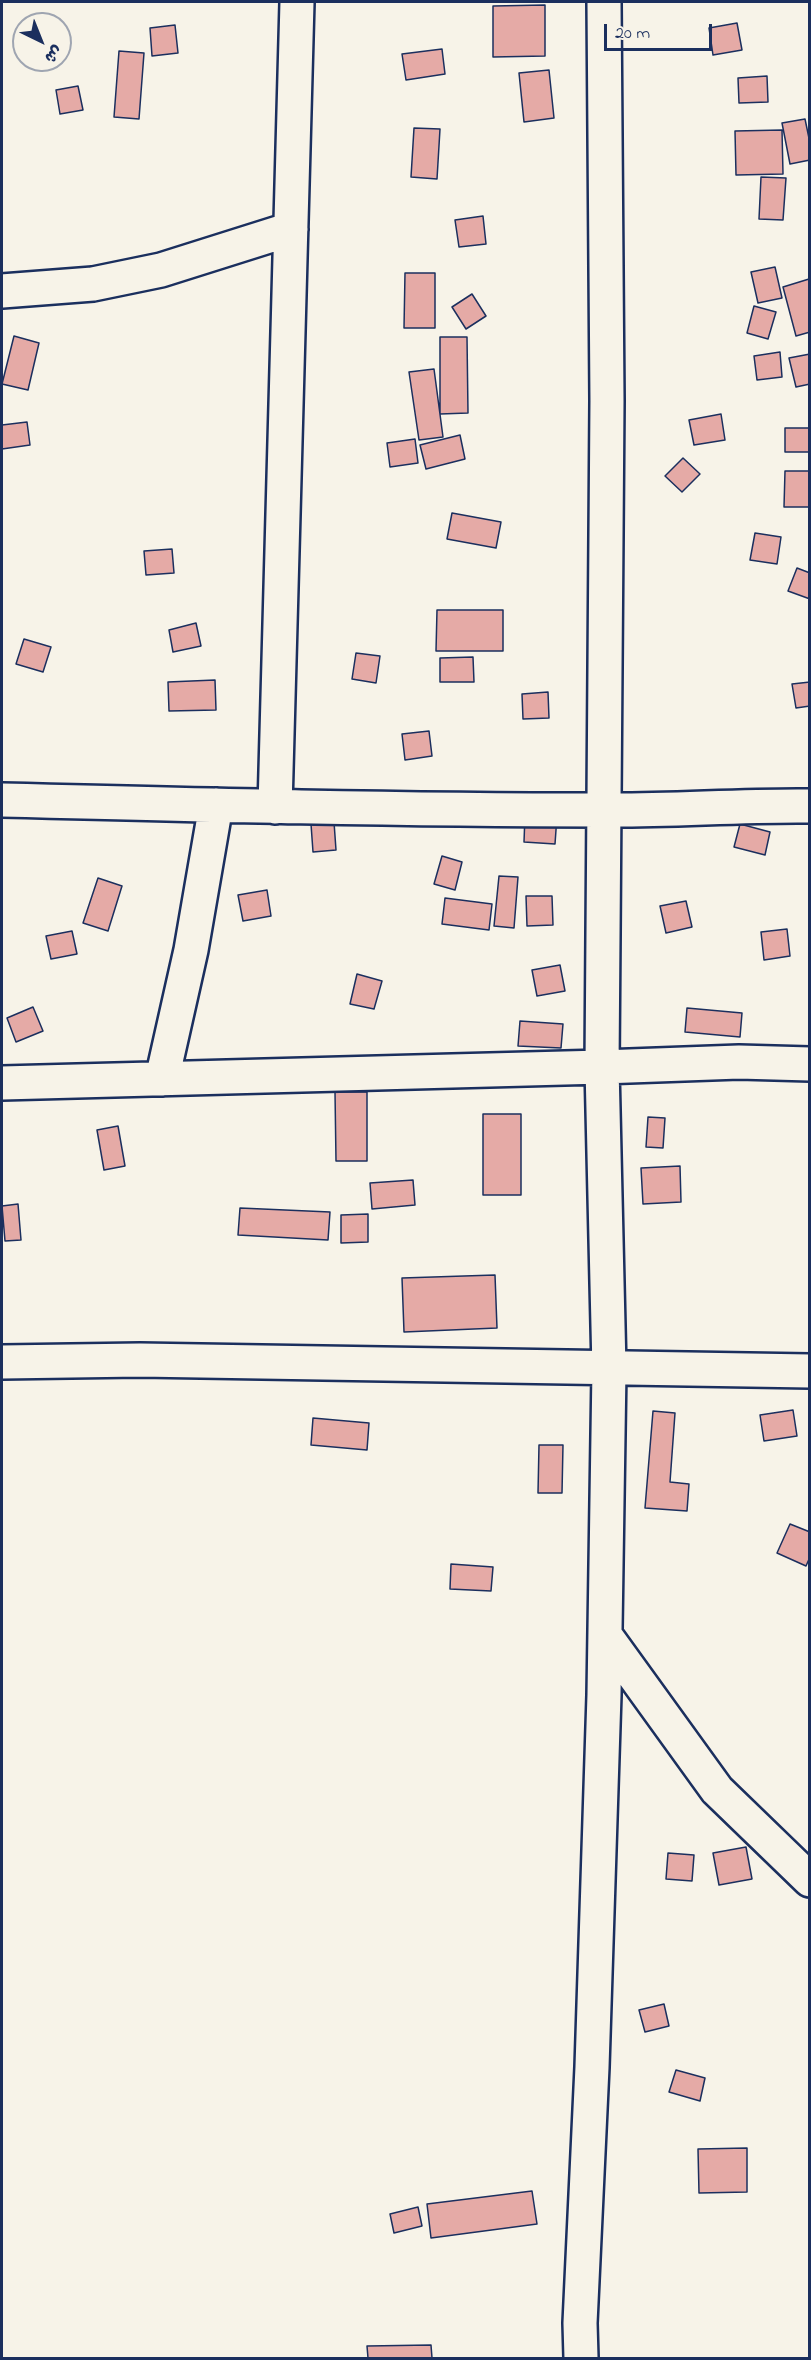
<!DOCTYPE html>
<html>
<head>
<meta charset="utf-8">
<style>
	body { margin:0 }
	#map { position:relative; width:811px; height:2360px; overflow:hidden; background:#f7f3e8; font-family:"Indie Flower","Playpen Sans Arabic",sans-serif }
	canvas { display:block }
	.frame { position:absolute; inset:0; border:3px solid #1b2f5e; pointer-events:none }
	.north { position:absolute; left:12px; top:12px; width:60px; height:60px; box-sizing:border-box; background:#f7f3e8; border:2px solid #9fa5b1; border-radius:50%; rotate:137deg; font-size:16px; font-weight:700; line-height:24px; text-align:center; color:#1b2f5e }
	.north::after { content:''; display:block; margin:auto; width:21px; height:27px; background:#1b2f5e; clip-path:polygon(50% 0,100% 100%,50% 72%,0 100%) }
	.scale { position:absolute; left:604px; top:24px; width:108px; height:27px; box-sizing:border-box; border:3px solid #1b2f5e; border-top:0; padding-left:8px; font-size:18px; line-height:21px; white-space:nowrap; color:#1b2f5e; -webkit-text-stroke:4px #f7f3e8; paint-order:stroke }
</style>
</head>
<body>
<div id="map">
<canvas width="811" height="2360"></canvas>
<div class="frame"></div>
<div class="north">ش</div>
<div class="scale">20 m</div>
</div>
<script>
const context = document.querySelector('canvas').getContext('2d');
context.lineJoin = 'round';
function fillPath(path, color) { context.fillStyle = color; context.fill(path, 'evenodd'); }
function stroke(path, color, width, dash) { context.strokeStyle = color; context.lineWidth = width; context.lineCap = dash ? 'butt' : 'round'; context.setLineDash(dash || []); context.stroke(path); }
const building = new Path2D(`
	M 545,5 L 545,56 L 493,57 L 493,6 Z
	M 737,23 L 742,50 L 713,55 L 709,28 Z
	M 175,25 L 178,53 L 152,56 L 150,28 Z
	M 442,49 L 445,74 L 406,80 L 402,54 Z
	M 119,51 L 144,53 L 139,119 L 114,117 Z
	M 549,70 L 554,118 L 524,122 L 519,73 Z
	M 767,76 L 768,102 L 739,103 L 738,78 Z
	M 78,86 L 83,110 L 60,114 L 56,90 Z
	M 805,119 L 810,143 L 810,160 L 790,164 L 782,123 Z
	M 414,128 L 440,129 L 437,179 L 411,177 Z
	M 782,130 L 783,174 L 736,175 L 735,131 Z
	M 761,177 L 786,178 L 783,220 L 759,219 Z
	M 483,216 L 486,244 L 459,247 L 455,220 Z
	M 775,267 L 782,298 L 758,303 L 751,272 Z
	M 405,273 L 435,273 L 435,328 L 404,328 Z
	M 809,279 L 810,332 L 796,336 L 783,287 Z
	M 472,294 L 486,316 L 466,329 L 452,307 Z
	M 754,306 L 776,312 L 768,339 L 747,333 Z
	M 14,336 L 39,343 L 28,390 L 2,384 Z
	M 440,337 L 467,337 L 468,413 L 440,414 Z
	M 780,352 L 782,377 L 757,380 L 754,356 Z
	M 810,354 L 810,384 L 796,387 L 789,358 Z
	M 434,369 L 443,437 L 419,440 L 409,372 Z
	M 721,414 L 725,440 L 694,445 L 689,420 Z
	M 27,422 L 30,445 L 2,449 L 2,425 Z
	M 785,428 L 810,428 L 810,452 L 785,452 Z
	M 460,435 L 465,459 L 426,469 L 420,445 Z
	M 415,439 L 418,463 L 390,467 L 387,443 Z
	M 683,458 L 700,474 L 682,492 L 665,476 Z
	M 785,471 L 810,471 L 810,507 L 784,507 Z
	M 452,513 L 501,522 L 496,548 L 447,539 Z
	M 755,533 L 781,537 L 777,564 L 750,560 Z
	M 172,549 L 174,573 L 146,575 L 144,551 Z
	M 797,568 L 810,573 L 810,599 L 788,591 Z
	M 437,610 L 503,610 L 503,651 L 436,651 Z
	M 196,623 L 201,646 L 173,652 L 169,630 Z
	M 24,639 L 51,647 L 43,672 L 16,664 Z
	M 356,653 L 380,656 L 376,683 L 352,679 Z
	M 473,657 L 474,682 L 440,682 L 440,658 Z
	M 215,680 L 216,710 L 169,711 L 168,682 Z
	M 810,682 L 810,706 L 796,708 L 792,684 Z
	M 548,692 L 549,718 L 523,719 L 522,694 Z
	M 429,731 L 432,756 L 405,760 L 402,734 Z
	M 525,815 L 557,816 L 555,844 L 524,842 Z
	M 334,822 L 336,850 L 313,852 L 311,824 Z
	M 740,824 L 770,832 L 765,855 L 734,847 Z
	M 442,856 L 462,862 L 455,890 L 434,884 Z
	M 499,876 L 518,877 L 514,928 L 494,926 Z
	M 98,878 L 122,886 L 108,931 L 83,923 Z
	M 267,890 L 271,916 L 243,921 L 238,895 Z
	M 526,896 L 552,896 L 553,925 L 527,926 Z
	M 445,898 L 492,904 L 489,930 L 442,924 Z
	M 686,901 L 692,927 L 666,933 L 660,906 Z
	M 787,929 L 790,956 L 764,960 L 761,932 Z
	M 72,931 L 77,954 L 51,959 L 46,936 Z
	M 560,965 L 565,991 L 537,996 L 532,970 Z
	M 357,974 L 382,981 L 374,1009 L 350,1004 Z
	M 33,1007 L 43,1031 L 16,1042 L 7,1018 Z
	M 687,1008 L 742,1013 L 740,1037 L 685,1032 Z
	M 520,1021 L 563,1024 L 561,1048 L 518,1046 Z
	M 335,1092 L 367,1092 L 367,1161 L 336,1161 Z
	M 483,1114 L 521,1114 L 521,1195 L 483,1195 Z
	M 648,1117 L 665,1118 L 663,1148 L 646,1147 Z
	M 118,1126 L 125,1166 L 104,1170 L 97,1130 Z
	M 680,1166 L 681,1202 L 643,1204 L 641,1168 Z
	M 413,1180 L 415,1205 L 372,1209 L 370,1183 Z
	M 18,1204 L 21,1240 L 5,1241 L 2,1206 Z
	M 240,1208 L 330,1212 L 328,1240 L 238,1235 Z
	M 368,1214 L 368,1242 L 341,1243 L 341,1215 Z
	M 495,1275 L 497,1328 L 404,1332 L 402,1278 Z
	M 793,1410 L 797,1436 L 764,1441 L 760,1415 Z
	M 653,1411 L 675,1413 L 670,1482 L 689,1484 L 687,1511 L 645,1508 Z
	M 313,1418 L 369,1423 L 367,1450 L 311,1445 Z
	M 539,1445 L 563,1445 L 562,1493 L 538,1493 Z
	M 790,1524 L 810,1532 L 810,1557 L 806,1566 L 777,1553 Z
	M 451,1564 L 493,1567 L 491,1591 L 450,1589 Z
	M 746,1847 L 752,1879 L 719,1885 L 713,1853 Z
	M 668,1853 L 694,1855 L 692,1881 L 666,1879 Z
	M 664,2004 L 669,2026 L 645,2032 L 639,2010 Z
	M 676,2070 L 705,2078 L 700,2101 L 669,2092 Z
	M 747,2148 L 747,2192 L 699,2193 L 698,2149 Z
	M 532,2191 L 537,2224 L 431,2238 L 427,2204 Z
	M 418,2207 L 422,2226 L 394,2233 L 390,2214 Z
	M 431,2345 L 432,2358 L 368,2358 L 367,2346 Z`);
const street = new Path2D(`
	M 2,291 L 93,284 L 161,270 L 291,229
	M 2,800 C 201,805 401,810 601,810 C 670,811 740,805 810,806
	M 275,807 L 297,2
	M 162,1079 L 191,950 L 216,805
	M 2,1083 L 602,1067 L 739,1062 L 810,1064
	M 2,1362 L 140,1360 L 810,1371
	M 605,1635 L 717,1790 L 810,1880
	M 581,2358 L 580,2323 L 592,2067 L 604,1695 L 609,1369 L 602,1067 L 607,401 L 604,2`);
fillPath(building, '#e5aaa6');
stroke(building, '#1b2f5e', 1.5);
stroke(street, '#1b2f5e', 38);
stroke(street, '#f7f3e8', 33);
</script>
</body>
</html>
